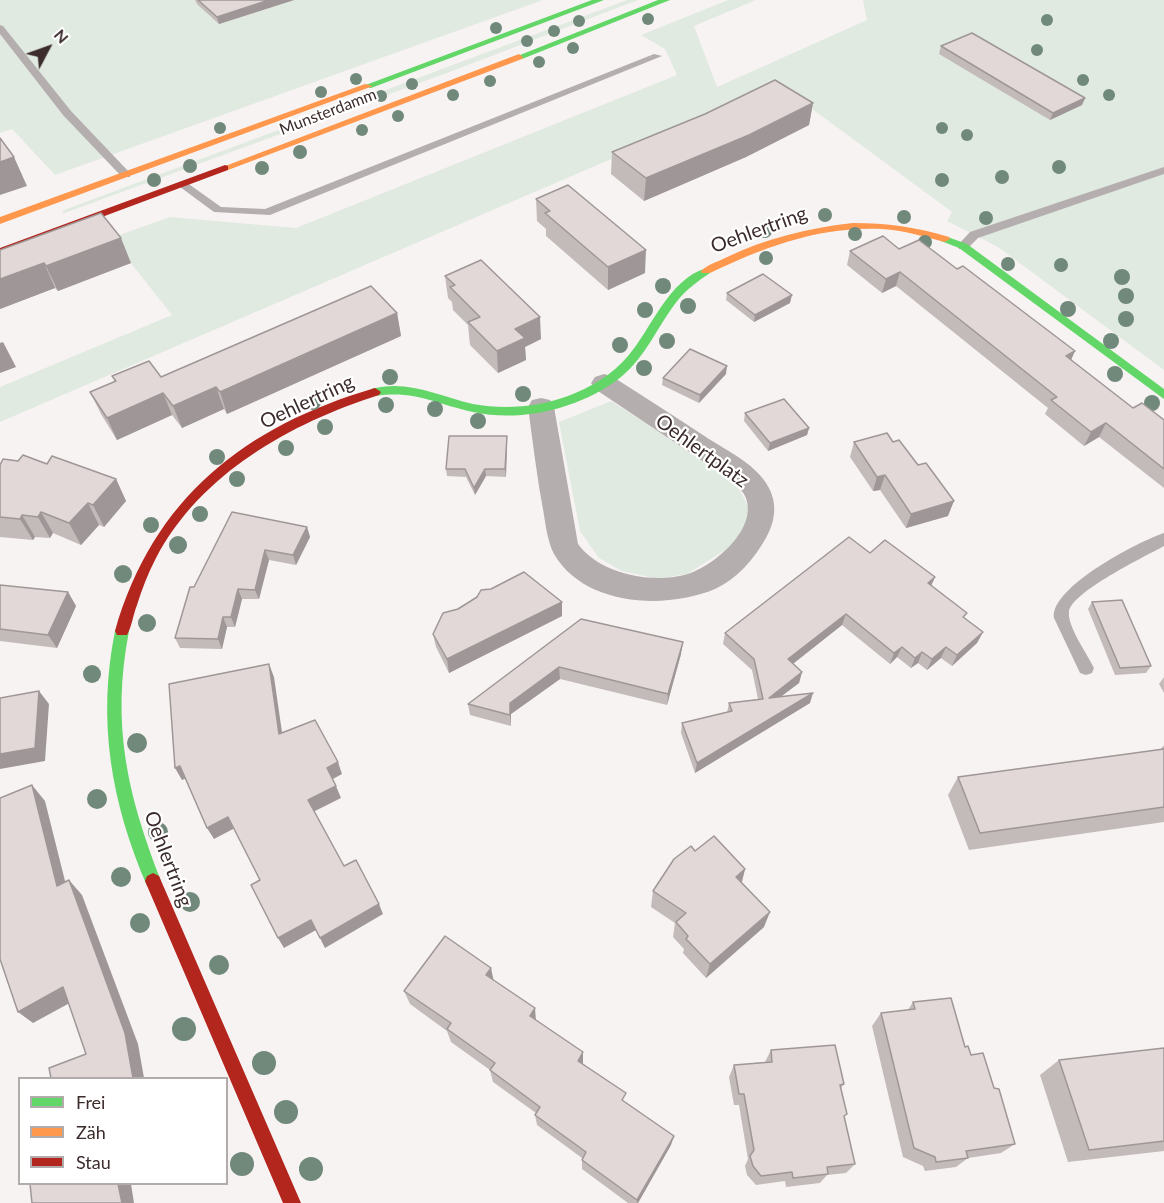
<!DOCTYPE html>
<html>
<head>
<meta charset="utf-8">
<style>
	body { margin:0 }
	#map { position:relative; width:1164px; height:1203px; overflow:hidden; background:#f8f3f3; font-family:Lato,sans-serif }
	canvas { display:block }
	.legend { position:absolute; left:18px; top:1077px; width:210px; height:108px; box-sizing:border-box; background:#fff; border:2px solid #b1abab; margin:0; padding:8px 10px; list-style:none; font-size:18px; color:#3c2c2c }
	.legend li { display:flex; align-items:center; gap:12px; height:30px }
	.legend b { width:30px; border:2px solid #b1abab }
	.north { position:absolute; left:18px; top:18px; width:60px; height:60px; -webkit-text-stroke:4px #fff; paint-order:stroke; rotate:49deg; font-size:16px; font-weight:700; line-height:24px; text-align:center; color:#3c2c2c }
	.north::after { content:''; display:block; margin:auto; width:21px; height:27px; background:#3c2c2c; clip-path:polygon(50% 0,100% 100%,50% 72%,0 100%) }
</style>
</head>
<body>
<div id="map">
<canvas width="1164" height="1203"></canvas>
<ul class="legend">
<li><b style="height:8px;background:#63d668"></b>Frei</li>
<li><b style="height:8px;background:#ff974d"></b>Zäh</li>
<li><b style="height:8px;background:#b3261e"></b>Stau</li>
</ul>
<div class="north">N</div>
</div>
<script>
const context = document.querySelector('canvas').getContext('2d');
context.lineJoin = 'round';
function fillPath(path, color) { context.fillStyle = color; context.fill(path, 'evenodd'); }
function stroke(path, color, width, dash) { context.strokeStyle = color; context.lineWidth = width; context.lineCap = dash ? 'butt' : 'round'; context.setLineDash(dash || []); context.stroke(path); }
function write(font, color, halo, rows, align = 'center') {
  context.font = font + ' Lato,sans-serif'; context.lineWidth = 4.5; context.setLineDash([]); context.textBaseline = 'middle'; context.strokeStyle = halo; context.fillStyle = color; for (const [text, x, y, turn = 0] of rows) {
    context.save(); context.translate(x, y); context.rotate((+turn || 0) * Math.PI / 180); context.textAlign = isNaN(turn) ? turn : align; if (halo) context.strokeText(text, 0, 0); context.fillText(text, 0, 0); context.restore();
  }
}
const green = new Path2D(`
	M 0,0 L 543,0 L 55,175 L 12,129 L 0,133 Z
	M 627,0 L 638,0 L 447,73 L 62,214 L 64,210 Z
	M 728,0 L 756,0 L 694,26 L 717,87 L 867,20 L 863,0 L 1164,0 L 1164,370 L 998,247 L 947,221 L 952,212 L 781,86 L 0,422 L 0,387 L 172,315 L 111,238 L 170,217 L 296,228 L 677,75 L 665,49 L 641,35 Z
	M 611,401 L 728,475 L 736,484 L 750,509 L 745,527 L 735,544 L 687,574 L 658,579 L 622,571 L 599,558 L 580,531 L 559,422 Z`);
const lane = new Path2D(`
	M 0,25 L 3,26 L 71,111 L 130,173 L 130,177 L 122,177 L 63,115 L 0,34 Z
	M 654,54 L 662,56 L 270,215 L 214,212 L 176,184 L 182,181 L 186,182 L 221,207 L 265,209 Z
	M 1164,167 L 1164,174 L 978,238 L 967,249 L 959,249 L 957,246 L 970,232 Z
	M 1164,533 L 1164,546 C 1146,556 1071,592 1069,612 C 1067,626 1088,655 1094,668 L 1092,673 L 1086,675 L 1080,673 L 1054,618 C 1049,588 1139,541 1164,533 Z`);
const street = new Path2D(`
	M 604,374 L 613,377 C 645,397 677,418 709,439 C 728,451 753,463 766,483 C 778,501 776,520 766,538 C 754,559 737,579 715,589 C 665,610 584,606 554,554 C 548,542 546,528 544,515 C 537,479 533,443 528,407 L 532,400 L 541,398 L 550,400 L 554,407 L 578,544 C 600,575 658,586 693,572 C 718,562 761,525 744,494 C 741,489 735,485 731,480 L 595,389 L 591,383 L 595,377 Z`);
const fast = new Path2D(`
	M 592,0 L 604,0 L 371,88 L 363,86 Z
	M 658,0 L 670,0 L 522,59 L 515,57 Z
	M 945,236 L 967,244 L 1164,389 L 1164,399 L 959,248 L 941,241 L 940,239 Z
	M 706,268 L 710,269 L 710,273 C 698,281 687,289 678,300 C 658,325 646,357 621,377 C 582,408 522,423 473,412 C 435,404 416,390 375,396 L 369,392 L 371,389 C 408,379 438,396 473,404 C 505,410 538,407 568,396 C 591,387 612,375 628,356 C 652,328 668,280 706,268 Z
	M 122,625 L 127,627 L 129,631 C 111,724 127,794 161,881 L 159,886 L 153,889 L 147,886 C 111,802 97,721 115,631 L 117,627 Z`);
const slow = new Path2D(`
	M 519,54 L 523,57 L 522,59 L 228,170 L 220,168 Z
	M 365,84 L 373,86 L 0,224 L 0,217 Z
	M 853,223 C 887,223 916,227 949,237 L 950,239 L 945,242 C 924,237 904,230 882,229 C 820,226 764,247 710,273 L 702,273 L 701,271 C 707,265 717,262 725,258 C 766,238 809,228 853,223 Z`);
const jam = new Path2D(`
	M 225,165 L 228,166 L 228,170 L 0,255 L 0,248 Z
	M 375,388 L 381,392 L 379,395 C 291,423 201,473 156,558 C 148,573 142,589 137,605 C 133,615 132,626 127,635 L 117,635 L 115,631 C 153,498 245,426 375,388 Z
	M 153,873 L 159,876 L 301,1203 L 283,1203 L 145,881 L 147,876 Z`);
const trees = [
	[648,19,6],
	[1047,20,6],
	[579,21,6],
	[496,28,6],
	[554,31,6],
	[527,41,6],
	[573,48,6],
	[1037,50,6],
	[539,62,6],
	[356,79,6],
	[1083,80,6],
	[490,81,6],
	[412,84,6],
	[321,92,6],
	[453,95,6],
	[1109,95,6],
	[381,96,6],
	[398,116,6],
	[220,128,6],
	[942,128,6],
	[362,130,6],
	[967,135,6],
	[300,152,7],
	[190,166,7],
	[1059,167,7],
	[262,168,7],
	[1002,177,7],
	[154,180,7],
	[942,180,7],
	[825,215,7],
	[904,217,7],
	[986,218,7],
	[765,231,7],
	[855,234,7],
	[925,242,7],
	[766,258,7],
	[1008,264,7],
	[1061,265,7],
	[1122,277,8],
	[663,286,8],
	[1126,296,8],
	[688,306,8],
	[1068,309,8],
	[645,310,8],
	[1126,319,8],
	[667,341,8],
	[1111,341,8],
	[620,345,8],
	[644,368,8],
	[1115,374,8],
	[390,377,8],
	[523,394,8],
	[313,402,8],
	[1152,403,8],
	[386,405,8],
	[435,409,8],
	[478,421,8],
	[325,427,8],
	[286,448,8],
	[217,457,8],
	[237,479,8],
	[200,514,8],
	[151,525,8],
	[178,545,9],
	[123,574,9],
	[147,623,9],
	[92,674,9],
	[137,743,10],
	[97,799,10],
	[158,832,10],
	[121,877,10],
	[190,902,10],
	[140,923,10],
	[219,965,10],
	[184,1029,12],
	[264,1063,12],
	[286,1112,12],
	[242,1164,12],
	[311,1169,12]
];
const wall = new Path2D(`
	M 195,0 L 294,0 L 219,24 L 197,4 Z
	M 941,46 L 1085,98 L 1082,105 L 1050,120 L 939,54 Z
	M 813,103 L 809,125 L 746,157 L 644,201 L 611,174 L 612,152 L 705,114 Z
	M 536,199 L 645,273 L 608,290 L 546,236 L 546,229 L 537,221 Z
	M 899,249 L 1071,360 L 1133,408 L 1164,420 L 1164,488 L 1099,437 L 1084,446 L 1045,414 L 1048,408 L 896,286 L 882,293 L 847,265 L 850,251 Z
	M 0,250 L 131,263 L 58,291 L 55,288 L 0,309 Z
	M 445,276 L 541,339 L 525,347 L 526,360 L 498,373 L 470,345 L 468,325 L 453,310 L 452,302 L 448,298 Z
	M 727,293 L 790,303 L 754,322 L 726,300 Z
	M 397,313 L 401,336 L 227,414 L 224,409 L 182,428 L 172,415 L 117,440 L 101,414 L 90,392 L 115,382 L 112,376 L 161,377 Z
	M 726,374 L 699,403 L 662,385 L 663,378 Z
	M 745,413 L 809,428 L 807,435 L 768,451 L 744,421 Z
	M 507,436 L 506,477 L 486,476 L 475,495 L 466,477 L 447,476 L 446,469 Z
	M 854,442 L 948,516 L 906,528 L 880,490 L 873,491 L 850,457 Z
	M 47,464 L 116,479 L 126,501 L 104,527 L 99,525 L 81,545 L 53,533 L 50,538 L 35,537 L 33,540 L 0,537 L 0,465 Z
	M 307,527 L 310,537 L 296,565 L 269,560 L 259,599 L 242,599 L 235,627 L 227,627 L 222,649 L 180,648 L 175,638 L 194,587 Z
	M 870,553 L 935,577 L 931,586 L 965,618 L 983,632 L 977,643 L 952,666 L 941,658 L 927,670 L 918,663 L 911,668 L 897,657 L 890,664 L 842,625 L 793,664 L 802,672 L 799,683 L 781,696 L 810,703 L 695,773 L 681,733 L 682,723 L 727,713 L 729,703 L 758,699 L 752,670 L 723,644 L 725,633 Z
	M 0,585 L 68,592 L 76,606 L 57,648 L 0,641 Z
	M 562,602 L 562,616 L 449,673 L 436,647 L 433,634 Z
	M 1092,602 L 1151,666 L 1146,673 L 1115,675 L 1088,609 Z
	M 581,619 L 681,654 L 667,705 L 560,679 L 511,714 L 511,726 L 470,715 L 468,704 Z
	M 1164,677 L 1164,693 L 1159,684 Z
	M 1164,745 L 1164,822 L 969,850 L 948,795 L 958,777 L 1160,750 Z
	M 695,851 L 745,869 L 742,882 L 764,927 L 706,978 L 683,953 L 684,949 L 673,937 L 675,923 L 651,907 L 653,891 Z
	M 493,980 L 671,1145 L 638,1203 L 628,1203 L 582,1169 L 582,1158 L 537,1125 L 535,1115 L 536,1113 L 493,1082 L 490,1070 L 451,1042 L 447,1031 L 410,1004 L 404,991 Z
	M 913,1002 L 965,1047 L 994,1088 L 1015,1144 L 1001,1153 L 968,1158 L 956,1167 L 925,1171 L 923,1166 L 903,1157 L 872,1026 L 881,1013 L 908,1010 Z
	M 1164,1048 L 1164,1151 L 1068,1162 L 1040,1075 L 1059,1060 Z
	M 771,1050 L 844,1084 L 841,1088 L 844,1118 L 855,1164 L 846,1173 L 827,1175 L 820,1183 L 786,1187 L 785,1181 L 756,1185 L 747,1175 L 745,1166 L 748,1159 L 739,1105 L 734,1105 L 729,1077 L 734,1065 L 765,1062 Z`);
const shadedWall = new Path2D(`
	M 269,0 L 294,0 L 219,24 L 217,17 Z
	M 1085,98 L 1082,105 L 1050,120 L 1053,113 Z
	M 813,103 L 809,125 L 746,157 L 644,201 L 646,178 Z
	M 14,157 L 27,186 L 0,195 L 0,162 Z
	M 121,238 L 131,263 L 58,291 L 46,266 Z
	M 646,250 L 645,273 L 608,290 L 608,267 Z
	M 44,263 L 55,288 L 0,309 L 0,279 Z
	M 900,272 L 896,286 L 882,293 L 886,279 Z
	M 792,295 L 790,303 L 754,322 L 755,315 Z
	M 397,313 L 401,336 L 227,414 L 220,392 Z
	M 540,317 L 541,339 L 525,347 L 526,360 L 498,373 L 497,351 L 515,329 Z
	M 3,342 L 16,367 L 0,373 L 0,343 Z
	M 1075,351 L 1069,365 L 1066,356 Z
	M 727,366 L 726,374 L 699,403 L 700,395 Z
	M 216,387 L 224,409 L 182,428 L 173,406 Z
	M 163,393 L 172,415 L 117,440 L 107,418 Z
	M 1106,423 L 1099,437 L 1084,446 L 1091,432 Z
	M 809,428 L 807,435 L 768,451 L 770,443 Z
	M 507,436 L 507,443 L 506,477 L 505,469 Z
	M 485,469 L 486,476 L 475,495 L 474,488 Z
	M 885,475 L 880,490 L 873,491 L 877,477 Z
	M 116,479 L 126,501 L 104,527 L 93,505 Z
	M 954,501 L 948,516 L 906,528 L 911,514 Z
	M 88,503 L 99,525 L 81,545 L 69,523 Z
	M 41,512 L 53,533 L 50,538 L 38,517 Z
	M 22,515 L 35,537 L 33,540 L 20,519 Z
	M 307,527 L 310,537 L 296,565 L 293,555 Z
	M 265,550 L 269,560 L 259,599 L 255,590 Z
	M 935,577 L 930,588 L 928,583 Z
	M 238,589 L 242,599 L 235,627 L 231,617 Z
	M 68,592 L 76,606 L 57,648 L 48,635 Z
	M 562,602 L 562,616 L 449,673 L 447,659 Z
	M 846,614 L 842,625 L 785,670 L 788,659 Z
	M 223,617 L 227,627 L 222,649 L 218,639 Z
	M 983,632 L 977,643 L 952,666 L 957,655 Z
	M 683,642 L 681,654 L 667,705 L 668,694 Z
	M 902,647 L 897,657 L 890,664 L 894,653 Z
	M 946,647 L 941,658 L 927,670 L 932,659 Z
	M 922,652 L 918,663 L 911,668 L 915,658 Z
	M 269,664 L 274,677 L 284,746 L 279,734 Z
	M 559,667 L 560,679 L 511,714 L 511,726 L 510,715 L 510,703 Z
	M 802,672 L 799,683 L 766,708 L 769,698 Z
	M 39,691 L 49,704 L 45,761 L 0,769 L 0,754 Z
	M 813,693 L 810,703 L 695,773 L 697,763 Z
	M 338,762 L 342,774 L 331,780 L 327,768 Z
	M 180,766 L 187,778 L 182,780 L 175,768 Z
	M 32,785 L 45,801 L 70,901 L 57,886 Z
	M 336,786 L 341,798 L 313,812 L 308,800 Z
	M 228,817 L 235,828 L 214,839 L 207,828 Z
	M 745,869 L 741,885 L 736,877 Z
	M 69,880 L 82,895 L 138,1044 L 144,1078 L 133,1078 Z
	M 379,904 L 383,914 L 325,948 L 320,938 Z
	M 770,912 L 764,927 L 706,978 L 710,964 Z
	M 311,920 L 316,930 L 284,948 L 278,938 Z
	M 491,968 L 494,982 L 486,975 Z
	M 63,987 L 77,999 L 33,1023 L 18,1012 Z
	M 535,1008 L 536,1021 L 530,1016 Z
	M 583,1052 L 583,1064 L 578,1061 Z
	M 674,1136 L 671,1145 L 638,1203 L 637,1203 L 637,1200 Z
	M 118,1184 L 131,1184 L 134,1203 L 122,1203 Z`);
const building = new Path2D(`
	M 198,0 L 269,0 L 217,17 Z
	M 972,33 L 1085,98 L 1053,113 L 941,46 Z
	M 775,80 L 813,103 L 749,135 L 646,178 L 612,152 L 705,114 Z
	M 0,138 L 14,157 L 0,162 Z
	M 568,185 L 646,250 L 608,267 L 545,213 L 550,211 L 536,199 Z
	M 101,213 L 121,238 L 46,266 L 44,263 L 0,279 L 0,250 Z
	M 883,236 L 899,249 L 919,240 L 957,269 L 963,266 L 1075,351 L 1066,356 L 1133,408 L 1142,403 L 1164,420 L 1164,469 L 1106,423 L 1091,432 L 1051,400 L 1057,397 L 900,272 L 886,279 L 850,251 Z
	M 481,260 L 540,317 L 515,329 L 525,338 L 497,351 L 468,322 L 480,317 L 450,287 L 455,285 L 445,276 Z
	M 763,274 L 792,295 L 755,315 L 727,293 Z
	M 371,286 L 397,313 L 220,392 L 216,387 L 173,406 L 163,393 L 107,418 L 90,392 L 116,381 L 112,376 L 149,361 L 161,377 Z
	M 690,349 L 727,366 L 700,395 L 663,378 Z
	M 784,399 L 809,428 L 770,443 L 745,413 Z
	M 887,433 L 893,442 L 899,440 L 918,465 L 926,463 L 954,501 L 911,514 L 885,475 L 877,477 L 854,442 Z
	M 449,436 L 507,436 L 505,469 L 485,469 L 474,488 L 465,469 L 446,469 Z
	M 23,455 L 47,464 L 52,456 L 116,479 L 93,505 L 88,503 L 69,523 L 41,512 L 38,517 L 22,515 L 20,519 L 0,517 L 0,465 L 3,459 L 18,461 Z
	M 232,512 L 307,527 L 293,555 L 265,550 L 255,590 L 238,589 L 231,617 L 223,617 L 218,639 L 175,638 L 190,587 L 194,587 Z
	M 849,537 L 870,553 L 885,540 L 935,577 L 928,583 L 967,613 L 963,617 L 983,632 L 957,655 L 946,647 L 932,659 L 922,652 L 915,658 L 902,647 L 894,653 L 846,614 L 788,659 L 802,672 L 769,698 L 813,693 L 697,763 L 682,723 L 732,711 L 729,703 L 763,699 L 754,659 L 725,633 Z
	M 524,572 L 562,602 L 447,659 L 433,634 L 443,613 L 458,609 L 477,597 L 481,590 L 491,589 Z
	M 0,585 L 68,592 L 48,635 L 0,629 Z
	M 1122,600 L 1151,666 L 1120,668 L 1092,602 Z
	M 581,619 L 683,642 L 668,694 L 559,667 L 510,703 L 510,715 L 468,704 Z
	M 269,664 L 279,734 L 315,720 L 338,762 L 327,768 L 336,786 L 308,800 L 344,866 L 356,860 L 379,904 L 320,938 L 311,920 L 278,938 L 251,885 L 260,880 L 228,817 L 207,828 L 180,766 L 175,768 L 169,684 Z
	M 39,691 L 35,748 L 0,754 L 0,698 Z
	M 1164,749 L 1164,807 L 980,833 L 958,777 Z
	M 32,785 L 57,886 L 69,880 L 125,1033 L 133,1078 L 51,1078 L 49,1068 L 86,1054 L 63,987 L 18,1012 L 0,959 L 0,798 Z
	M 714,836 L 745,869 L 736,877 L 770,912 L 710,964 L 686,939 L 688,936 L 676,922 L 686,913 L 653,891 L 674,859 L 691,846 L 695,851 Z
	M 445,936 L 491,968 L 486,975 L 535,1008 L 530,1016 L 583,1052 L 578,1061 L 626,1093 L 622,1100 L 674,1136 L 637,1200 L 582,1160 L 586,1152 L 535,1115 L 540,1107 L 490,1070 L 495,1063 L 447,1029 L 451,1023 L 404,991 Z
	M 951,998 L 965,1047 L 968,1046 L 971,1055 L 983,1053 L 994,1088 L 999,1089 L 1015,1144 L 966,1151 L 968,1158 L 936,1162 L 935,1157 L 914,1148 L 881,1013 L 915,1009 L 913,1002 Z
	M 835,1045 L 844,1084 L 840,1085 L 847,1114 L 844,1116 L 855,1164 L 827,1167 L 828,1174 L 793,1178 L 792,1172 L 761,1176 L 753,1166 L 750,1156 L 754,1150 L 744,1094 L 739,1094 L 734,1065 L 772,1062 L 771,1050 Z
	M 1164,1048 L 1164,1141 L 1089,1150 L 1059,1060 Z
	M 30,1184 L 118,1184 L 122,1203 L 32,1203 Z`);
const farStreetnames = [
	["Munsterdamm",328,112,-21]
];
const streetNames = [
	["Oehlertring",759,230,-20],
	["Oehlertring",307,402,-25],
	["Oehlertplatz",702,451,36],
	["Oehlertring",168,859,69]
];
fillPath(green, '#e0eae1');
fillPath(lane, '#b5aeae');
fillPath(street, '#b5aeae');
fillPath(fast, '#63d668');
fillPath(slow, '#ff974d');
fillPath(jam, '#b3261e');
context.fillStyle = '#70897b';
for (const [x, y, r] of trees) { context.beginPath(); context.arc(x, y, r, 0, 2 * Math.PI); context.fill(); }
fillPath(wall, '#c3baba');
fillPath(shadedWall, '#9f9797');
fillPath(building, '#e3d8d8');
stroke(building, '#9f9797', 1.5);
write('16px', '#3c2c2c', '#fff', farStreetnames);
write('20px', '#3c2c2c', '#fff', streetNames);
</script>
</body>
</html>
